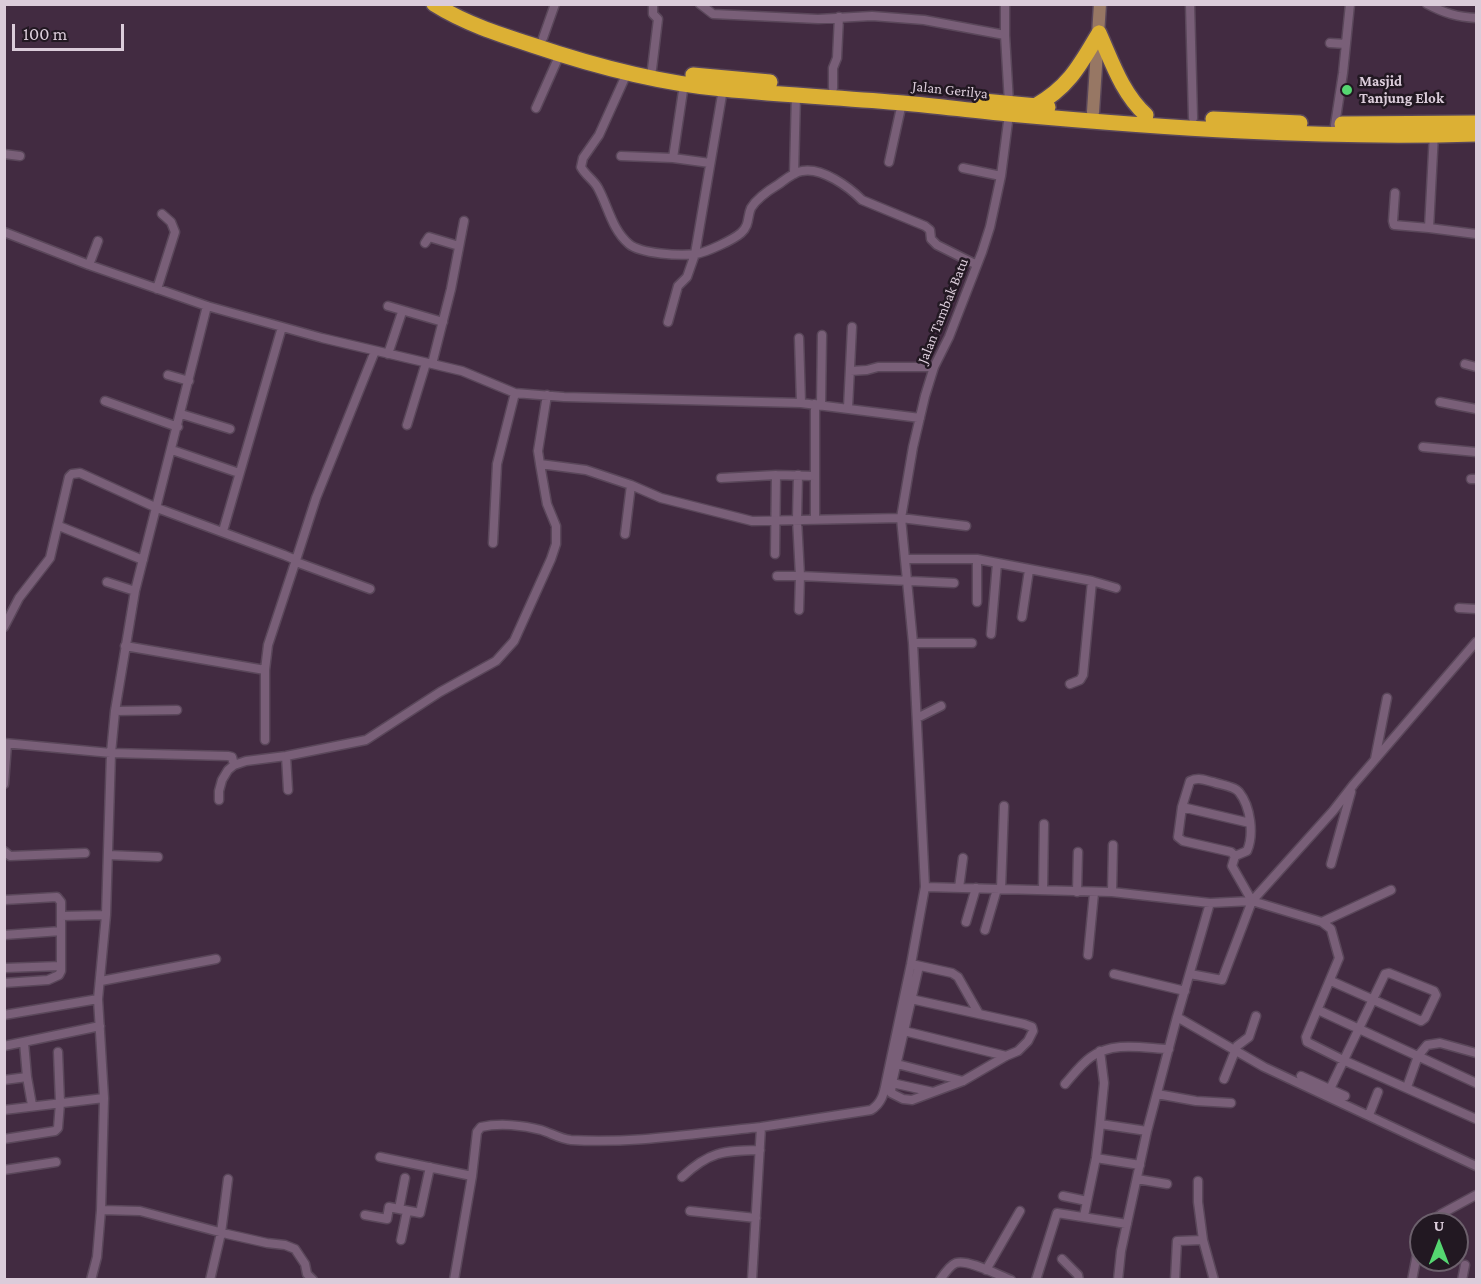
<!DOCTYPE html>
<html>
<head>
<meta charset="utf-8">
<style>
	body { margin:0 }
	#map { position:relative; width:1481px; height:1284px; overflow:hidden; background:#422b41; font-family:"Crimson Pro",serif }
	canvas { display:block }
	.frame { position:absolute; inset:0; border:6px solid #dbccda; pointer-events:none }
	.north { position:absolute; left:1409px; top:1212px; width:60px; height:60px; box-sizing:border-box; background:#221822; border:2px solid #6c606c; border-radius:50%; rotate:0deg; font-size:16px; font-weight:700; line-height:24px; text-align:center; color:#dbccda }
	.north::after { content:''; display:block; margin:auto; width:21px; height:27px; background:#55d671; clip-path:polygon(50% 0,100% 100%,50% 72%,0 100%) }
	.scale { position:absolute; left:12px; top:24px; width:112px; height:27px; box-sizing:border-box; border:3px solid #dbccda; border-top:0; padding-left:8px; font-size:18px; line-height:21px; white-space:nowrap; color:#dbccda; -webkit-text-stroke:4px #221822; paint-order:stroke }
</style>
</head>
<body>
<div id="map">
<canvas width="1481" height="1284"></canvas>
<div class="frame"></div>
<div class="north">U</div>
<div class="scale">100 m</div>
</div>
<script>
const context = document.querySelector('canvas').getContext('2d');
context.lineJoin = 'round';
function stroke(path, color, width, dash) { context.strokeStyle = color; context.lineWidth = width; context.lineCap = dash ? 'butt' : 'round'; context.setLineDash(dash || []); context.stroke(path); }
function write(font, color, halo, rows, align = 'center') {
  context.font = font + ' "Crimson Pro",serif'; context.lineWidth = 5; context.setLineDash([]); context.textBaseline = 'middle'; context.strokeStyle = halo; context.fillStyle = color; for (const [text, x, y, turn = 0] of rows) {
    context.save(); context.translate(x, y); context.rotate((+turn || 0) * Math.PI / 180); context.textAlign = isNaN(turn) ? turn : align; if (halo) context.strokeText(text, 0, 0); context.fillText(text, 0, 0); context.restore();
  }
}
const street = new Path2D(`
	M 700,4 L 713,14 L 818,19 L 872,16 L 924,20 L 1005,35 L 1009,103
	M 1190,4 L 1193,118
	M 1427,4 C 1444,13 1457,17 1476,18
	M 1005,5 L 1005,35
	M 543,38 L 555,4
	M 1330,43 L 1346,44
	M 652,69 L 658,19 L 653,14 L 653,4
	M 627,73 L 599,135 L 583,158 L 581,167 C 585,175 594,180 598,188 C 608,206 612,230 629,244 C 641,254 680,256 696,254 C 707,252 733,240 741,233 C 750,225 747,217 751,208 C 757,198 769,190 779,184 C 786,179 794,172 802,171 C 822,167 849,187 862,200 L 925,226 L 930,230 L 931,239 L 937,245 L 977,265
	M 833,88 L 833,68 L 837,58 L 839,17
	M 536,108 L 560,54
	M 1335,125 L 1343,73 L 1350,4
	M 1434,133 L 1429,228 L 1476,234
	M 4,154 L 20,156
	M 621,156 L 673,158 L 710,163
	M 673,158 L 684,84
	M 889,162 L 902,103
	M 963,168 L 1001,176
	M 794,174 L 796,94
	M 1395,193 L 1393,221 L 1394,225 L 1429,228
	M 4,232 L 89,265 L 207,306 L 322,338 L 462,371 L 515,393 L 564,397 L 801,403 L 920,418
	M 425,243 L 429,237 L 459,246
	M 89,265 L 98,241
	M 157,289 L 175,232 L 171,222 L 162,214
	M 388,306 L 443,322
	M 668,322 L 678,286 L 687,277 L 695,254 L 723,89
	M 799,338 L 801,403
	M 388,354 L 401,315
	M 432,364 L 451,289 L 464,221
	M 1465,364 L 1476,367
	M 850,371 L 867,370 L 878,367 L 934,367
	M 168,375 L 189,381
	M 547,395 L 538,451 L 540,464 L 586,470 L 631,485 L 661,498 L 752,521 L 901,518 L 966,526
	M 105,401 L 178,427
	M 1440,402 L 1476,409
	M 815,404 L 815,519
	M 821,405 L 822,335
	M 848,408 L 852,327
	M 181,414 L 230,429
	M 407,425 L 426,363
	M 1423,447 L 1476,452
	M 172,450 L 239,473
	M 776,475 L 815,476
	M 798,475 L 797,519 L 800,576 L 954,583
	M 721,478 L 776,475 L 775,554
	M 1471,479 L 1476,479
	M 59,526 L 143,560
	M 223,531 L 282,327
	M 625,534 L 631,485
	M 493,543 L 497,464 L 515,393
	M 906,559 L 977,559 L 1092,581 L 1083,675 L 1080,680 L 1070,684
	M 977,559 L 977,602
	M 296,560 L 316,498 L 375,351
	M 296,562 L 370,589
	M 777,576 L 800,576 L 799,610
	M 1092,581 L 1116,588
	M 107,582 L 135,591
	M 1459,608 L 1476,609
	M 1022,617 L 1029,570
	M 4,627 L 19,598 L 50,558 L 69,477 L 72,474 L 80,473 L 157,508 L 284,555 L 296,560 L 268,645 L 265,670 L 265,740
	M 991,634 L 997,563
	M 913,643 L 972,643
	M 125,646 L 265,670
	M 115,711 L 177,710
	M 917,718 L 941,706
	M 4,743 L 111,753 L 228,756 L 232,757 L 234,765
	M 286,756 L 288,790
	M 1375,759 L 1387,698
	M 4,784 L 7,744
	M 219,800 L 219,791 L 222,780 L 228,770 L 234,765 L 246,761 L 286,756 L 366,740 L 440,692 L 496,661 L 514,641 L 551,559 L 556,544 L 556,526 L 547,504 L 540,464
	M 1182,807 L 1250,823
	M 4,851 L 10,856 L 85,853
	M 108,855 L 158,857
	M 1235,856 L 1247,851 C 1254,835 1251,807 1239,792 C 1234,786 1221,785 1213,782 C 1204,780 1198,777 1190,781 L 1182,807 L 1178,837 L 1183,841 L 1231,852 L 1235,856 L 1232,866 L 1252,901 L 1322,922 L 1331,929 L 1339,958 L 1306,1037 L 1307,1042 L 1343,1060 L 1476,1119
	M 1331,864 L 1351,792
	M 925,887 L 1112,892 L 1210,903 L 1252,901 L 1333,811 L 1354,784 L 1476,642
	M 959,888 L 963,858
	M 1001,889 L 1004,806
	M 1043,890 L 1044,824
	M 1077,892 L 1078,852
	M 1112,892 L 1113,845
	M 4,900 L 57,897 L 61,902 L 61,916
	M 1210,903 L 1177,1017 L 1264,1067 L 1476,1166
	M 966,922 L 976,888
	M 1322,922 L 1391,890
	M 985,930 L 997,889
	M 4,935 L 61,931 L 61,916 L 106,915
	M 1088,955 L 1094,893
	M 916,965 L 952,973 L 958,977 L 979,1014
	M 4,968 L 61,966
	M 1114,974 L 1185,991
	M 1190,974 L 1222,980 L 1252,901
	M 101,981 L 216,959
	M 4,983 L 48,980 L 59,975 L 61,971 L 61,931
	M 911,999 L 1024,1024 L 1032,1027 L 1033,1031 L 1028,1041 L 1018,1051 L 1006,1056 L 963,1081 L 912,1100 L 903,1099 L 891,1093 L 892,1083 L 919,966
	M 1318,1010 L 1476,1083
	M 4,1015 L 98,999
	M 904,1031 L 1006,1056
	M 4,1046 L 100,1026
	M 897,1064 L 963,1081
	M 1301,1076 L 1345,1096
	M 27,1077 L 32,1105
	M 1224,1079 L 1237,1046 L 1249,1037 L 1256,1016
	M 4,1080 L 27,1077 L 24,1042
	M 892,1083 L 933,1092
	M 1065,1084 C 1073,1075 1081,1064 1091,1057 C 1113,1041 1143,1048 1169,1049
	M 1407,1087 L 1418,1056 L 1427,1045 L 1440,1043 L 1476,1053
	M 1330,1089 L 1385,974 L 1389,973 L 1434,991 L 1436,995 L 1425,1018 L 1421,1021 L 1331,981
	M 1157,1094 L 1196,1101 L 1231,1103
	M 4,1110 L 104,1098
	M 1369,1115 L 1378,1092
	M 1100,1124 L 1147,1131
	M 4,1139 L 55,1131 L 58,1128 L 60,1103 L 58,1052
	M 380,1157 L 472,1176
	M 1096,1158 L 1140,1165
	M 4,1170 L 56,1162
	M 682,1177 C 710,1151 723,1151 760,1150
	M 405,1178 L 399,1209 L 420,1213 L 430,1167
	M 1137,1179 L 1167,1184
	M 1198,1181 L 1198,1202 L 1203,1240
	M 1063,1196 L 1087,1201
	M 101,1210 L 140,1211 L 227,1234 L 267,1243 L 285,1245 L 295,1249 L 305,1264 L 307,1274 L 313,1280
	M 690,1211 L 756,1218
	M 365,1215 L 387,1219 L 389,1207 L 399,1209
	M 1084,1216 L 1096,1158 L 1100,1124 L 1104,1083 L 1100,1051
	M 1429,1224 L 1441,1214 L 1476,1195
	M 401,1240 L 407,1211
	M 1062,1259 L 1078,1275 L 1079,1280
	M 986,1270 L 1020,1211
	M 91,1280 L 97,1257 L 101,1210 L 104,1098 L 98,999 L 106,915 L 111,753 L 115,711 L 135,591 L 207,306
	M 210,1280 L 221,1233 L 228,1179
	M 454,1280 L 472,1176 L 477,1132 L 481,1127 C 499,1123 523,1125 541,1130 C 551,1133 560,1139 571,1140 C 634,1144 698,1133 761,1127
	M 752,1280 L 761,1127 L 871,1110 C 882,1103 884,1093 886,1082 L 911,964 L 925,887 L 913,643 L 901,518 L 913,447 L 925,396 L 934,367 L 949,337 L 982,252 L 990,227 L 1001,176 L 1009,114
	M 940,1280 C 944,1274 950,1265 956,1263 C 968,1259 998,1275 1011,1280
	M 1036,1280 L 1057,1213 L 1127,1224
	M 1118,1280 L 1121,1251 L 1147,1131 L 1177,1017
	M 1175,1280 L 1177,1241 L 1203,1240 L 1214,1280
	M 1412,1280 L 1421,1234
	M 1462,1280 L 1465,1265`);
const secondary = new Path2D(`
	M 1093,112 L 1100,4`);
const highway = new Path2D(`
	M 434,4 C 464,23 498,34 532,45 C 594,66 658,83 723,89 C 783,95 844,98 903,103 C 939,106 974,111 1009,114 C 1164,128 1321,139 1476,134
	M 1099,33 C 1112,62 1122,93 1146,115
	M 693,75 L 770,82
	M 983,101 L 1048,107
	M 1035,106 C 1069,87 1080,65 1099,33
	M 1213,119 L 1300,123
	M 1342,124 L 1476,123`);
const markers = [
	[1347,90,6,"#55d671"]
];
const poiNames = [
	["Masjid",1359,81],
	["Tanjung Elok",1359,98]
];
const streetNames = [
	["Jalan Gerilya",950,90,6],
	["Jalan Tambak Batu",943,311,-68]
];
stroke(street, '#5a475a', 11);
stroke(secondary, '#5a475a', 15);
stroke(highway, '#5a475a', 18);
stroke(street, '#795f78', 8);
stroke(secondary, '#977764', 12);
stroke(highway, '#dcb034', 15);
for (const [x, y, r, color] of markers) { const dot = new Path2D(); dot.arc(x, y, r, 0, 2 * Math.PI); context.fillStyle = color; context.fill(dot); stroke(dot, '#221822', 2); }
write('bold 15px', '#dbccda', '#221822', poiNames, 'left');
write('15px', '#dbccda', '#221822', streetNames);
</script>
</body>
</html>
